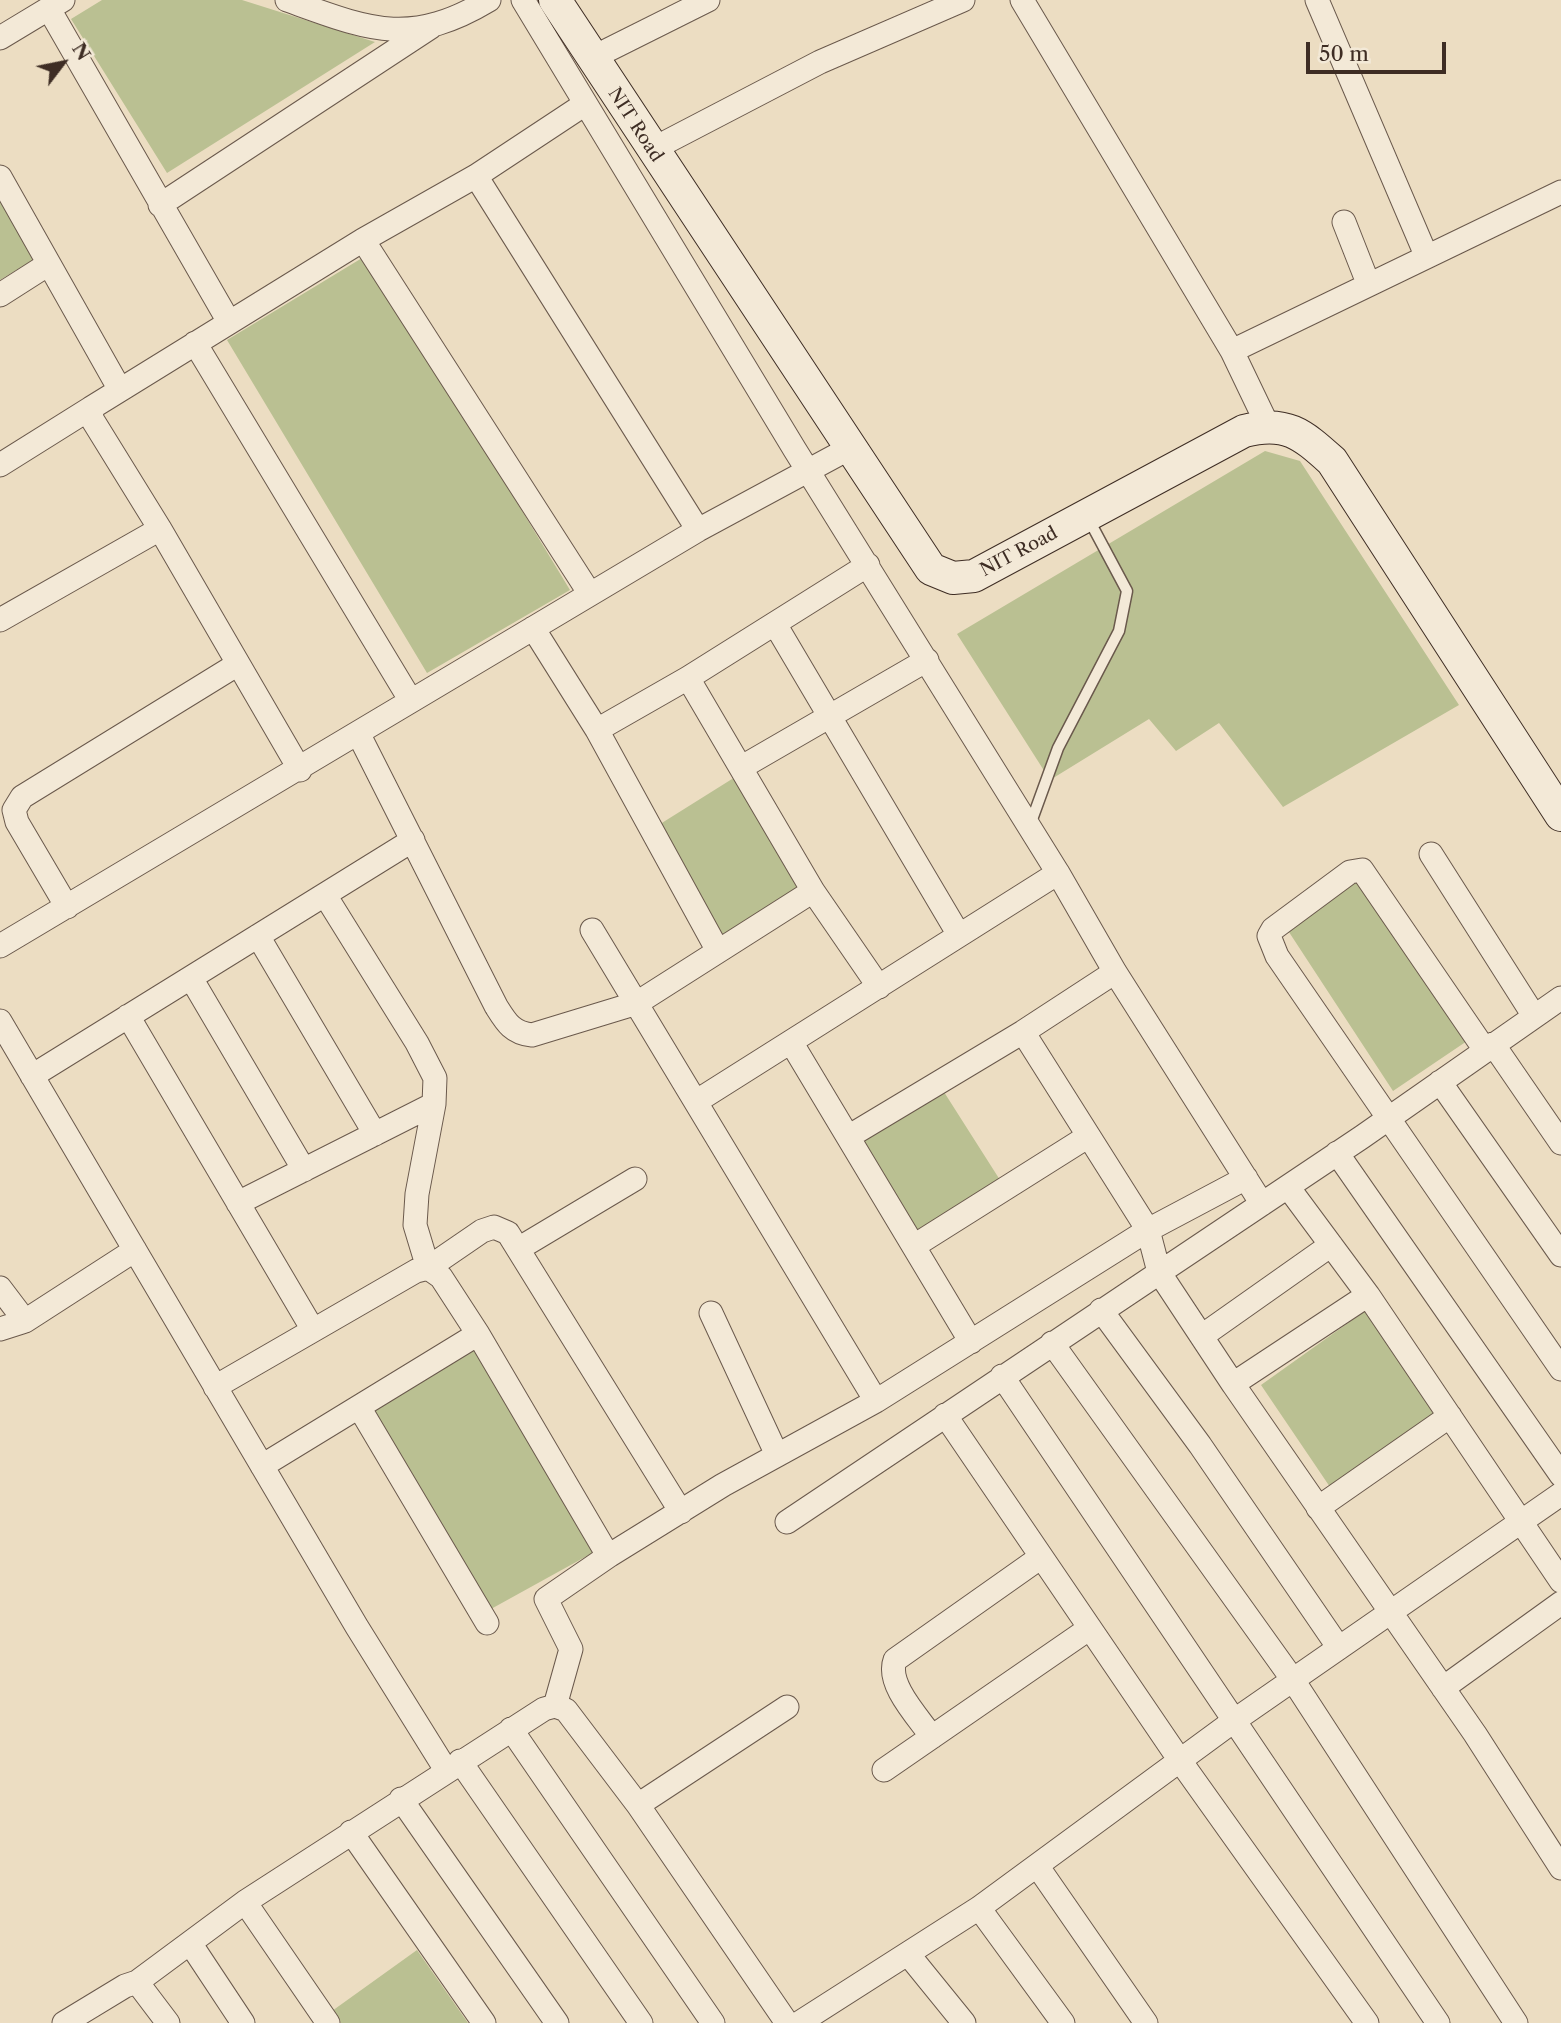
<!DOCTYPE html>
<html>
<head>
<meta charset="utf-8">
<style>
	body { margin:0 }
	#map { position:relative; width:1561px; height:2023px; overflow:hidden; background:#ecddc2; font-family:"Libre Caslon Text",serif }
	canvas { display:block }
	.north { position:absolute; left:28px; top:28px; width:70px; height:70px; -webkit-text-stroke:5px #f3e9d7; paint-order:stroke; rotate:58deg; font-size:19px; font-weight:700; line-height:28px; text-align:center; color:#3e2d24 }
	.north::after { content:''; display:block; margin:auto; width:24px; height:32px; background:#3e2d24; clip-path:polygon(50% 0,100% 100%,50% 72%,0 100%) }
	.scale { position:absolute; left:1306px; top:42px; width:140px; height:32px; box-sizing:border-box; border:4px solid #3e2d24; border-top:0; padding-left:9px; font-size:21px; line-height:24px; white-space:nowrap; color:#3e2d24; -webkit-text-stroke:5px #f3e9d7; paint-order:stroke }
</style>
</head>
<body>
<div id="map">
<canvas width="1561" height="2023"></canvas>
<div class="north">N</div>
<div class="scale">50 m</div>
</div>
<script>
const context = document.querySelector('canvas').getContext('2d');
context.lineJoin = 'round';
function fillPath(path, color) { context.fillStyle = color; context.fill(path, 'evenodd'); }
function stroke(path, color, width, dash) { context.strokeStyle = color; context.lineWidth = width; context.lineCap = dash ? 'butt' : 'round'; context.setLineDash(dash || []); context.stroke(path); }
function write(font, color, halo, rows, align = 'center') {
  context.font = font + ' "Libre Caslon Text",serif'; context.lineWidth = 6; context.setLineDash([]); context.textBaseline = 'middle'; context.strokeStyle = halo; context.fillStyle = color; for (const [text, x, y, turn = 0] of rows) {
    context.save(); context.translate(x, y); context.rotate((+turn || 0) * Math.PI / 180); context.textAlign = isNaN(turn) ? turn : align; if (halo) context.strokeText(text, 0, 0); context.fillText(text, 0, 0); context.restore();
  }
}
const green = new Path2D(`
	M 102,0 L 242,0 L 375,42 L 167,173 L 71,19 Z
	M 0,192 L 38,257 L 0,280 Z
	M 367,255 L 570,590 L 427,673 L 227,340 Z
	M 1265,451 L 1300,461 L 1459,705 L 1283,807 L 1219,723 L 1176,751 L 1149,719 L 1050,780 L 957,634 Z
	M 740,774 L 804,888 L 722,940 L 657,826 Z
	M 1361,877 L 1470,1039 L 1393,1091 L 1285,926 Z
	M 944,1092 L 1000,1180 L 917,1234 L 861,1140 Z
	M 1369,1308 L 1443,1413 L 1330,1487 L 1261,1385 Z
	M 475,1349 L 596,1551 L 491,1609 L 374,1410 Z
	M 417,1950 L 468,2023 L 341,2023 L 332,2011 Z`);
const lane = new Path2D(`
	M 1030,825 L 1058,748 L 1119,631 L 1127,591 L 1088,518`);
const street = new Path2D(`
	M 287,0 C 368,29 409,48 489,0
	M 523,0 L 795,450 L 1058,873 L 1115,972 L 1262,1204
	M 1022,0 L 1232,351 L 1267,424
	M 1317,0 L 1426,255
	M 49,9 L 229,322
	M 0,38 L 63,0
	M 592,58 L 708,0
	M 651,150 L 820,62 L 963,0
	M 476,176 L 698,530
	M 0,177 L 119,388
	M 160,205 L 431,27
	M 1344,222 L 1368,283
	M 363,240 L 590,594
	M 0,295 L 47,265
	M 195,343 L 411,701
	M 1232,351 L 1561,192
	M 0,465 L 91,408
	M 0,620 L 160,529
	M 775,624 L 959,935
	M 533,628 L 597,730 L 718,951
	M 688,678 L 813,891 L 879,987
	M 597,730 L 688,678 L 868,565
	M 358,733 L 496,1006 C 506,1022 512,1033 532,1035 L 637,1003 L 813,891
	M 742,767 L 927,660
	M 300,770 L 160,529 L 92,419 L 91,408 L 363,240 L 476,176 L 585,104
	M 1431,854 L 1534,1016
	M 325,895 L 417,1043 L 435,1078 L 434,1104 L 417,1194 L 415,1225 L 428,1268 L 482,1231 L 494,1227 L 508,1233 L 681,1512
	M 67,907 L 17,822 L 14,810 L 22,797 L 238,664
	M 592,930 L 876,1401 L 1148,1230 L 1246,1178
	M 258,936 L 375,1134
	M 0,946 L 698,530 L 850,448
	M 191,978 L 304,1170
	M 128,1016 L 313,1330
	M 0,1021 L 357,1627 L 446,1770
	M 1023,1032 L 1148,1230 L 1159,1272 L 1233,1384
	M 791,1042 L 971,1342
	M 1493,1044 L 1561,1143
	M 1485,1050 L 1362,870 L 1350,872 L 1273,929 L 1269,936 L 1277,956 L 1561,1369
	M 32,1076 L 413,840
	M 1440,1082 L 1561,1255
	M 697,1101 L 1058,873
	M 848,1137 L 1023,1032 L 1115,972
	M 1337,1153 L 1561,1475
	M 1288,1187 L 1368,1295 L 1561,1581
	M 238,1203 L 434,1104
	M 914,1246 L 1087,1137
	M 518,1249 L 635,1179
	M 0,1288 L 25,1321
	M 1368,1295 L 1233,1384 L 1475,1734 L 1561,1868
	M 1101,1310 L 1200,1445 L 1339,1648
	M 711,1313 L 777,1455
	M 0,1329 L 25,1321 L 135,1250
	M 1202,1336 L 1331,1245
	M 1052,1343 L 1293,1680 L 1516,2023
	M 1002,1376 L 1438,2023
	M 215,1387 L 416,1271 L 428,1268 L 441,1277 L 478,1334 L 603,1547 L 610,1555 L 723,1485 L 876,1401
	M 359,1407 L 487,1623
	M 945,1415 L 1181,1762 L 1367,2023
	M 262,1466 L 478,1334
	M 1318,1508 L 1450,1416
	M 787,1522 L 1362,1137 L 1561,998
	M 1443,1688 L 1561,1603
	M 555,1706 L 571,1649 L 546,1599 L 610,1555
	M 511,1729 L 713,2023
	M 932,1737 C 918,1717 886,1684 895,1660 L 1041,1557
	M 460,1761 L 641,2023
	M 884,1770 L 1090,1628
	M 401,1799 L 557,2023
	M 638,1805 L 787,1707
	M 351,1832 L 484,2023
	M 1038,1867 L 1146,2023
	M 245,1902 L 328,2023
	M 979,1908 L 1063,2023
	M 190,1943 L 243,2023
	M 908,1954 L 964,2023
	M 137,1982 L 245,1902 L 544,1709 L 555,1706 L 566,1710 L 638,1805 L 787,2023
	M 64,2023 L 125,1986 L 137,1982 L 168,2023
	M 799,2023 L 979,1908 L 1235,1720 L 1561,1494`);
const secondary = new Path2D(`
	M 555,0 L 931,569 L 953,578 L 974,576 L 1244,431 C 1286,420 1302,434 1332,461 L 1561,815`);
const streetNames = [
	["NIT Road",635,125,57],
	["NIT Road",1019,552,-28]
];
fillPath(green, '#bac092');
stroke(lane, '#6a594c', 13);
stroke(street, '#6a594c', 25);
stroke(secondary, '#3e2d24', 34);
stroke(lane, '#f3e9d7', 10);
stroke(street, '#f3e9d7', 23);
stroke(secondary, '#f3e9d7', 32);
write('18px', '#3e2d24', '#f3e9d7', streetNames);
</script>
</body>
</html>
